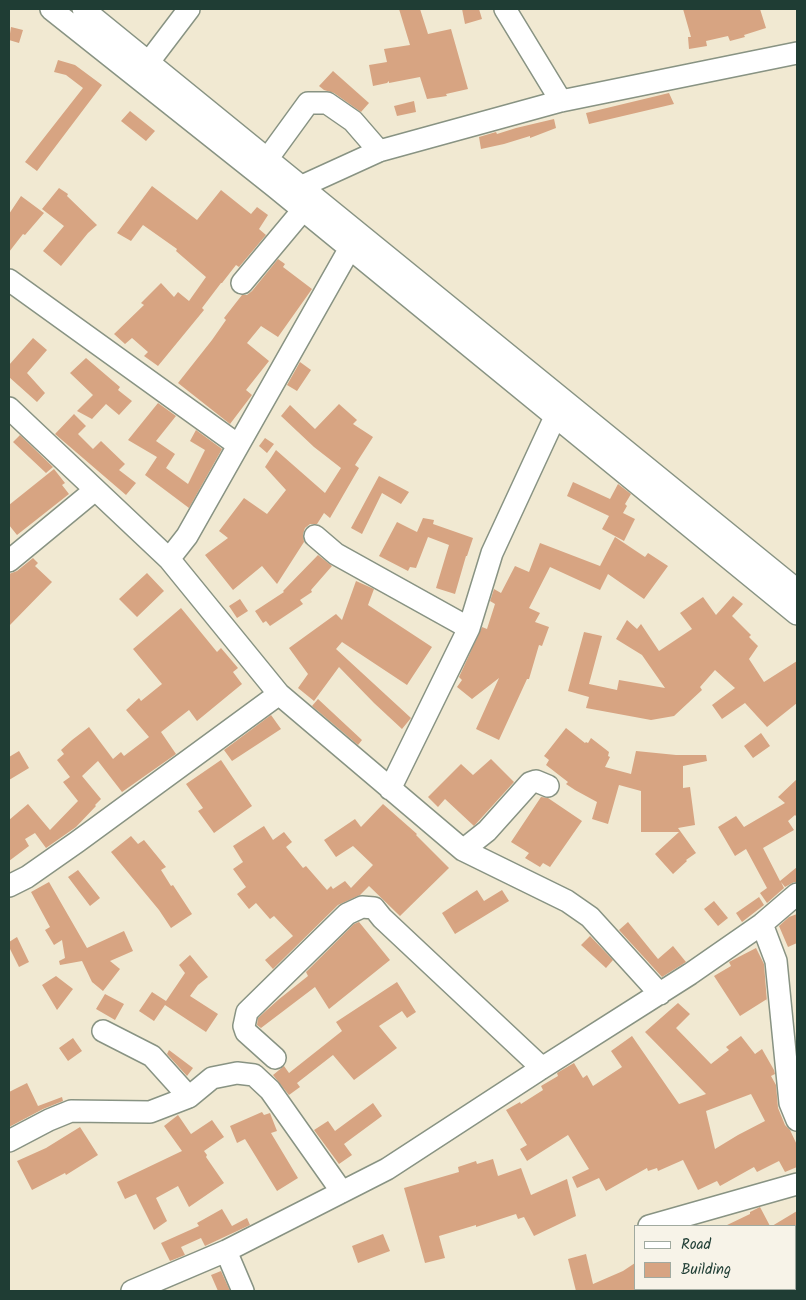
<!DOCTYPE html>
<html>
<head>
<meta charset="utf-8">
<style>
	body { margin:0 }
	#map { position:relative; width:806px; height:1300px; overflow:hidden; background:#f1e9d2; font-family:Kalam,sans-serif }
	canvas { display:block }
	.frame { position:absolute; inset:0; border:10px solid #1f3d34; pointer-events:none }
	.legend { position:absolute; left:634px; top:1225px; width:162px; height:65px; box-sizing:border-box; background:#f7f3e8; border:1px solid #a1aaa0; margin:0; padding:6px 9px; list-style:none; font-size:15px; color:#1f3d34 }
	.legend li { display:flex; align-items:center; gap:10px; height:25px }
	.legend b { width:25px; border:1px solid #a1aaa0 }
</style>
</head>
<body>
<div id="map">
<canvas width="806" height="1300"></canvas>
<div class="frame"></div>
<ul class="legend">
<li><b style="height:6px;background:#fff"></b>Road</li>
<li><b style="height:14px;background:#d7a482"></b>Building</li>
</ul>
</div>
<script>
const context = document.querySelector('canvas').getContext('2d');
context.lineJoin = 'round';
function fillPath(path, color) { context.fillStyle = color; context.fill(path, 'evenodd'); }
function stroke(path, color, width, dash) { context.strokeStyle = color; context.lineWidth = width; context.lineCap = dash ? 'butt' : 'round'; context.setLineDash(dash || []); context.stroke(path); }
const building = new Path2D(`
	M 399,9 L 420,9 L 428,34 L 451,29 L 468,89 L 446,94 L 447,96 L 427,99 L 420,77 L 389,83 L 389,81 L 387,83 L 373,86 L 369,65 L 387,62 L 384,49 L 410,45 Z
	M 462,9 L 479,9 L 482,19 L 465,24 Z
	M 683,9 L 760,9 L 766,28 L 744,35 L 745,37 L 730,41 L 728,36 L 706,41 L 707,46 L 689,49 L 688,37 L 691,37 Z
	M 11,27 L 23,30 L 19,43 L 9,40 Z
	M 58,60 L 75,65 L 102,85 L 37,171 L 25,162 L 83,88 L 66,75 L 54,72 Z
	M 333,71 L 369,103 L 361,112 L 334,93 L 324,90 L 319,86 Z
	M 669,93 L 674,104 L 589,124 L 586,113 Z
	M 414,101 L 416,112 L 397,116 L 394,106 Z
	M 130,111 L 155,131 L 146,141 L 121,121 Z
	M 554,119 L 556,128 L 530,138 L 530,136 L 504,144 L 481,149 L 479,137 L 496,132 L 497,134 L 516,128 Z
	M 152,186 L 197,220 L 221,190 L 251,214 L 257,207 L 268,215 L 259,229 L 266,235 L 239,267 L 236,265 L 222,283 L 221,283 L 202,308 L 204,310 L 158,366 L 144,356 L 148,352 L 132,338 L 125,344 L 114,334 L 144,305 L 141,303 L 161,283 L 174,297 L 178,292 L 189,301 L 206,277 L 176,251 L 177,249 L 143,225 L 131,241 L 117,233 Z
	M 59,188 L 68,194 L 67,196 L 97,225 L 88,233 L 61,266 L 43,251 L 64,226 L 42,209 Z
	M 21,196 L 44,213 L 25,235 L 23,234 L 9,252 L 9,214 Z
	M 278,259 L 285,264 L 283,267 L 312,289 L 278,337 L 261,326 L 247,343 L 269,361 L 246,390 L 252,395 L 230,424 L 178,383 L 212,340 L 226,320 L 224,318 L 242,295 L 247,295 L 252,291 Z
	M 33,338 L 47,350 L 27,373 L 45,393 L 37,402 L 9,377 L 9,365 Z
	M 86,358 L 120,387 L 118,390 L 132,401 L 119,415 L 106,404 L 92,419 L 77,411 L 93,395 L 70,373 Z
	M 300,362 L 311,370 L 297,391 L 287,385 Z
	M 158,403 L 176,416 L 156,441 L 175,454 L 166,468 L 188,484 L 205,450 L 190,441 L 196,430 L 222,449 L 189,508 L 145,475 L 157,457 L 128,440 Z
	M 339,404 L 357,420 L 353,424 L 373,437 L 355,465 L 359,468 L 330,518 L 324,513 L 317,524 L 310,524 L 305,528 L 303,534 L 304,542 L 277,584 L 262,566 L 233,590 L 205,555 L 228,538 L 219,531 L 244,498 L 267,514 L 286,490 L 265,467 L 276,450 L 325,493 L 341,468 L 314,447 L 281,416 L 290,405 L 315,429 Z
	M 74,414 L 86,426 L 78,434 L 93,449 L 101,441 L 125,464 L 119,470 L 136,483 L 126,495 L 55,434 Z
	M 20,435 L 53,467 L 46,473 L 13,442 Z
	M 265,438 L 274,444 L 267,453 L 259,446 Z
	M 54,469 L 65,483 L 62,485 L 69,494 L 17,535 L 9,525 L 9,505 Z
	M 379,476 L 409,492 L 401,504 L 382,493 L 362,534 L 351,528 Z
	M 573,482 L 610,499 L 618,484 L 631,494 L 625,504 L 627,506 L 623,513 L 635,519 L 624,541 L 602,529 L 609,516 L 567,496 Z
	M 423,518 L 434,520 L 433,524 L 473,538 L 467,556 L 466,556 L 455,594 L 436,588 L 449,545 L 428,537 L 416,568 L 410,567 L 408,571 L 379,556 L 397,522 L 417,532 Z
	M 615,537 L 645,557 L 648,553 L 668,566 L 644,599 L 608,574 L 600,590 L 550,567 L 529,608 L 540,613 L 535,622 L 549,627 L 542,646 L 539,645 L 529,679 L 527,679 L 499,740 L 476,729 L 499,678 L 472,699 L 457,687 L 462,680 L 459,677 L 482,627 L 487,629 L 495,604 L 490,601 L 494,589 L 501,593 L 515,566 L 529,572 L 540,543 L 600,566 Z
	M 318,555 L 332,566 L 311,590 L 312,592 L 300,600 L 303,604 L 270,626 L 266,621 L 263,623 L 255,611 L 284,592 L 283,591 Z
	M 33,558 L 38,563 L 35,566 L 52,582 L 9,626 L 9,574 L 17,571 Z
	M 147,573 L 164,591 L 137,617 L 119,599 Z
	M 356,581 L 374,589 L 368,605 L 432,647 L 407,685 L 342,642 L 336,649 L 411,718 L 402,729 L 374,703 L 339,667 L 314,701 L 298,688 L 308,674 L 289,648 L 336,614 L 342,620 Z
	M 733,596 L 743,604 L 732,616 L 751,635 L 749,637 L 758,646 L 749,659 L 764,682 L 797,661 L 797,703 L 767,727 L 745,703 L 722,719 L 712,705 L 735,688 L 715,670 L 700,687 L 702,690 L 674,716 L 651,720 L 586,708 L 589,697 L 568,691 L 584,632 L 602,636 L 589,684 L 617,690 L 619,680 L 665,688 L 642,655 L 616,639 L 627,620 L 637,629 L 641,624 L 659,651 L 692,629 L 680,613 L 703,597 L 716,615 Z
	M 240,599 L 248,611 L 237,618 L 229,606 Z
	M 181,608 L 217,652 L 221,648 L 238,668 L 233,672 L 242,684 L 197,721 L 189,710 L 161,732 L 176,754 L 122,792 L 98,761 L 82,776 L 101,799 L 95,805 L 96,806 L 76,827 L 46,848 L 35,833 L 25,839 L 29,846 L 9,861 L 9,820 L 28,804 L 50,830 L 78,801 L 63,782 L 70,777 L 57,760 L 64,754 L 61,750 L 72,740 L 89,727 L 113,759 L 121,752 L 124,756 L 149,737 L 126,710 L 139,698 L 141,701 L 162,684 L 133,649 Z
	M 318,699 L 362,740 L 358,745 L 312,706 Z
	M 271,715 L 281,729 L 232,761 L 224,750 Z
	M 566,728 L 585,743 L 586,742 L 588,743 L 591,738 L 609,752 L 608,756 L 610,757 L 605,767 L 631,774 L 636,751 L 676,755 L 706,755 L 707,761 L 683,766 L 683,788 L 690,787 L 695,825 L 678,828 L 696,853 L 686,860 L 687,861 L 673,874 L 655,854 L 679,832 L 641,832 L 641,791 L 619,785 L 608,824 L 592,819 L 597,802 L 575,790 L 566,784 L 568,782 L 546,765 L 549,760 L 544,756 Z
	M 761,733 L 770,746 L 753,758 L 744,746 Z
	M 19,751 L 29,768 L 9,780 L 9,757 Z
	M 491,759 L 514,782 L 474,826 L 445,799 L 438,807 L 428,797 L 461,764 L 473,775 Z
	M 221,760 L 252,806 L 214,833 L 198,811 L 203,808 L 186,784 Z
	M 797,779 L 797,817 L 795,815 L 788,821 L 794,830 L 763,848 L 780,881 L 797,867 L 797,882 L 794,882 L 785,887 L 781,882 L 784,888 L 767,903 L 760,893 L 767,888 L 746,849 L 735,856 L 718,827 L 736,816 L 744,827 L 785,803 L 778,797 Z
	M 541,797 L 548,798 L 582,821 L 550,867 L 543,863 L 540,867 L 525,858 L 529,853 L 511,842 Z
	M 383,804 L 417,834 L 416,835 L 449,868 L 400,916 L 369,886 L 360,895 L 338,905 L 273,969 L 265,960 L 293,936 L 274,916 L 270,919 L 256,903 L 249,909 L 237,894 L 246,887 L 233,869 L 243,862 L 233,846 L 264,826 L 273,840 L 284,832 L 292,842 L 286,847 L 303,868 L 306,866 L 327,890 L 331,886 L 333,889 L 345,881 L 351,888 L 373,865 L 353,846 L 336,857 L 324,840 L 355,819 L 361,827 Z
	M 131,836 L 138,844 L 144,840 L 166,867 L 161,870 L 171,886 L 173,885 L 192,914 L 171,928 L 159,910 L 111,852 Z
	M 78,870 L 100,898 L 90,906 L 68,877 Z
	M 49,882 L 87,948 L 124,931 L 133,951 L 110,961 L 120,969 L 103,991 L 92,982 L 82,961 L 60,965 L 59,961 L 65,958 L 62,940 L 54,945 L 45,930 L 50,927 L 31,892 Z
	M 477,890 L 484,901 L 502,890 L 509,901 L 455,934 L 442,913 Z
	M 759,897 L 764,905 L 742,922 L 736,913 Z
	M 714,901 L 728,918 L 718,926 L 704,909 Z
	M 797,914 L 797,943 L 788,947 L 779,926 L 789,917 Z
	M 359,922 L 390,960 L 329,1009 L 315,987 L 261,1028 L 257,1025 L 258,1018 L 278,1000 L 308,976 L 306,972 L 354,924 Z
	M 628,922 L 658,959 L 673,946 L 686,962 L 662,977 L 619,930 Z
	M 590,936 L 613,960 L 606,968 L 581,945 Z
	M 17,937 L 29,962 L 19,967 L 9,947 L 9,942 Z
	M 756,948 L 764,964 L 767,1002 L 767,999 L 740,1016 L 714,976 L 731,966 L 729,962 Z
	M 190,955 L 208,977 L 198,985 L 190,996 L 218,1014 L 206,1032 L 165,1005 L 154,1021 L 139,1011 L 152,992 L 166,1001 L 185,973 L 179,965 Z
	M 56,976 L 73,989 L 57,1010 L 42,985 Z
	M 397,982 L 416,1012 L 407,1018 L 402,1011 L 379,1026 L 397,1048 L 354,1080 L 333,1055 L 297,1083 L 300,1087 L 289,1095 L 273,1075 L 284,1066 L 289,1073 L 342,1031 L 336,1022 Z
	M 105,994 L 124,1004 L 115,1020 L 96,1009 Z
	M 678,1003 L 690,1014 L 676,1028 L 711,1064 L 729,1050 L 726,1047 L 741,1036 L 755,1054 L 762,1049 L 774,1070 L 775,1074 L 771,1076 L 776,1085 L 778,1108 L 785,1125 L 790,1130 L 797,1145 L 797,1167 L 785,1172 L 779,1161 L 757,1172 L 754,1167 L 720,1186 L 717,1181 L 698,1190 L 683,1160 L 658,1171 L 657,1168 L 648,1171 L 647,1168 L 606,1191 L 599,1178 L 577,1188 L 572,1177 L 589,1169 L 568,1135 L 527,1161 L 520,1149 L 527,1145 L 506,1110 L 520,1102 L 521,1104 L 543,1090 L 541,1086 L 558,1076 L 557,1073 L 574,1063 L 583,1078 L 587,1075 L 593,1086 L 622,1067 L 611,1051 L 632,1036 L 679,1104 L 706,1094 L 645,1032 ZM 751,1094 L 765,1121 L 738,1135 L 715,1149 L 706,1111 Z
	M 73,1038 L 82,1051 L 68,1061 L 59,1048 Z
	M 169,1050 L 193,1068 L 187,1076 L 167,1054 Z
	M 27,1083 L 38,1106 L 62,1097 L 63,1101 L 43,1109 L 9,1127 L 9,1092 Z
	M 373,1103 L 382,1116 L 344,1144 L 352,1155 L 339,1164 L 314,1130 L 328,1121 L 335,1131 Z
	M 262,1112 L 264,1115 L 270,1113 L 277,1131 L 271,1133 L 298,1178 L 277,1191 L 245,1139 L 237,1143 L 230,1126 Z
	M 178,1115 L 191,1134 L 212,1120 L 224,1137 L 204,1151 L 207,1155 L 206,1157 L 224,1183 L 189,1207 L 178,1186 L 156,1198 L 167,1221 L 154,1230 L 136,1194 L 125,1199 L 117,1182 L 182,1151 L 164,1126 Z
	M 80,1127 L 98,1155 L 66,1175 L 65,1173 L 32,1190 L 17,1161 L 46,1148 Z
	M 493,1159 L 498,1176 L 521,1168 L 531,1195 L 567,1179 L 576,1216 L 534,1236 L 524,1217 L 518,1219 L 516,1214 L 476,1227 L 476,1225 L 439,1236 L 445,1258 L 425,1263 L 404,1188 L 459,1172 L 458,1167 L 476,1161 L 477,1164 Z
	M 760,1207 L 770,1226 L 725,1226 L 750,1214 L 750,1212 Z
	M 222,1209 L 232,1226 L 247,1218 L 250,1225 L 205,1246 L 201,1238 L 181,1247 L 185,1255 L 170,1261 L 161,1243 L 199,1226 L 197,1223 Z
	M 797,1211 L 797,1226 L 772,1226 Z
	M 383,1234 L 390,1251 L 358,1263 L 352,1246 Z
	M 586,1254 L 593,1284 L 623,1271 L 635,1263 L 635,1291 L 576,1291 L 568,1259 Z
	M 221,1271 L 230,1291 L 218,1291 L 211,1275 Z`);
const minor = new Path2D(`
	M 51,9 L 275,187 L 797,614
	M 83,9 L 797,590
	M 505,9 L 561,101
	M 148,63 L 189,9
	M 268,158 L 308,103 L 327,103 L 353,121 L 379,151
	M 300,187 L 379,151 L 561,101 L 797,53
	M 9,280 L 238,445
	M 242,283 L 303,210
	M 9,408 L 169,559 L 279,694 L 463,850 L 567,901 L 590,917 L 660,994
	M 315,536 L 336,554 L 469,628
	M 169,559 L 187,536 L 350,248
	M 9,561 L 95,490
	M 390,789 L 469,628 L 492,553 L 555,417
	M 463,850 L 487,831 L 530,783 L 536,781 L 548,786
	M 9,886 L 27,877 L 77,842 L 279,694
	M 762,924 L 776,961 L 790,1103 L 797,1120
	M 103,1031 L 152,1056 L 189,1097
	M 275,1058 L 246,1032 L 244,1026 L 247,1012 L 347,914 L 362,907 L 374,908 L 382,918 L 542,1068
	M 9,1141 L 49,1120 L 71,1111 L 150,1112 L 189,1097 L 212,1078 L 237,1073 L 254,1075 L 270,1090 L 342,1192
	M 649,1226 L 797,1184
	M 226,1251 L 243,1291
	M 132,1291 L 226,1251 L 387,1169 L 542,1068 L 690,974 L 762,924 L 797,894`);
fillPath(building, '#d7a482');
stroke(minor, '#889383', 24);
stroke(minor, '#fff', 21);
</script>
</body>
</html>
